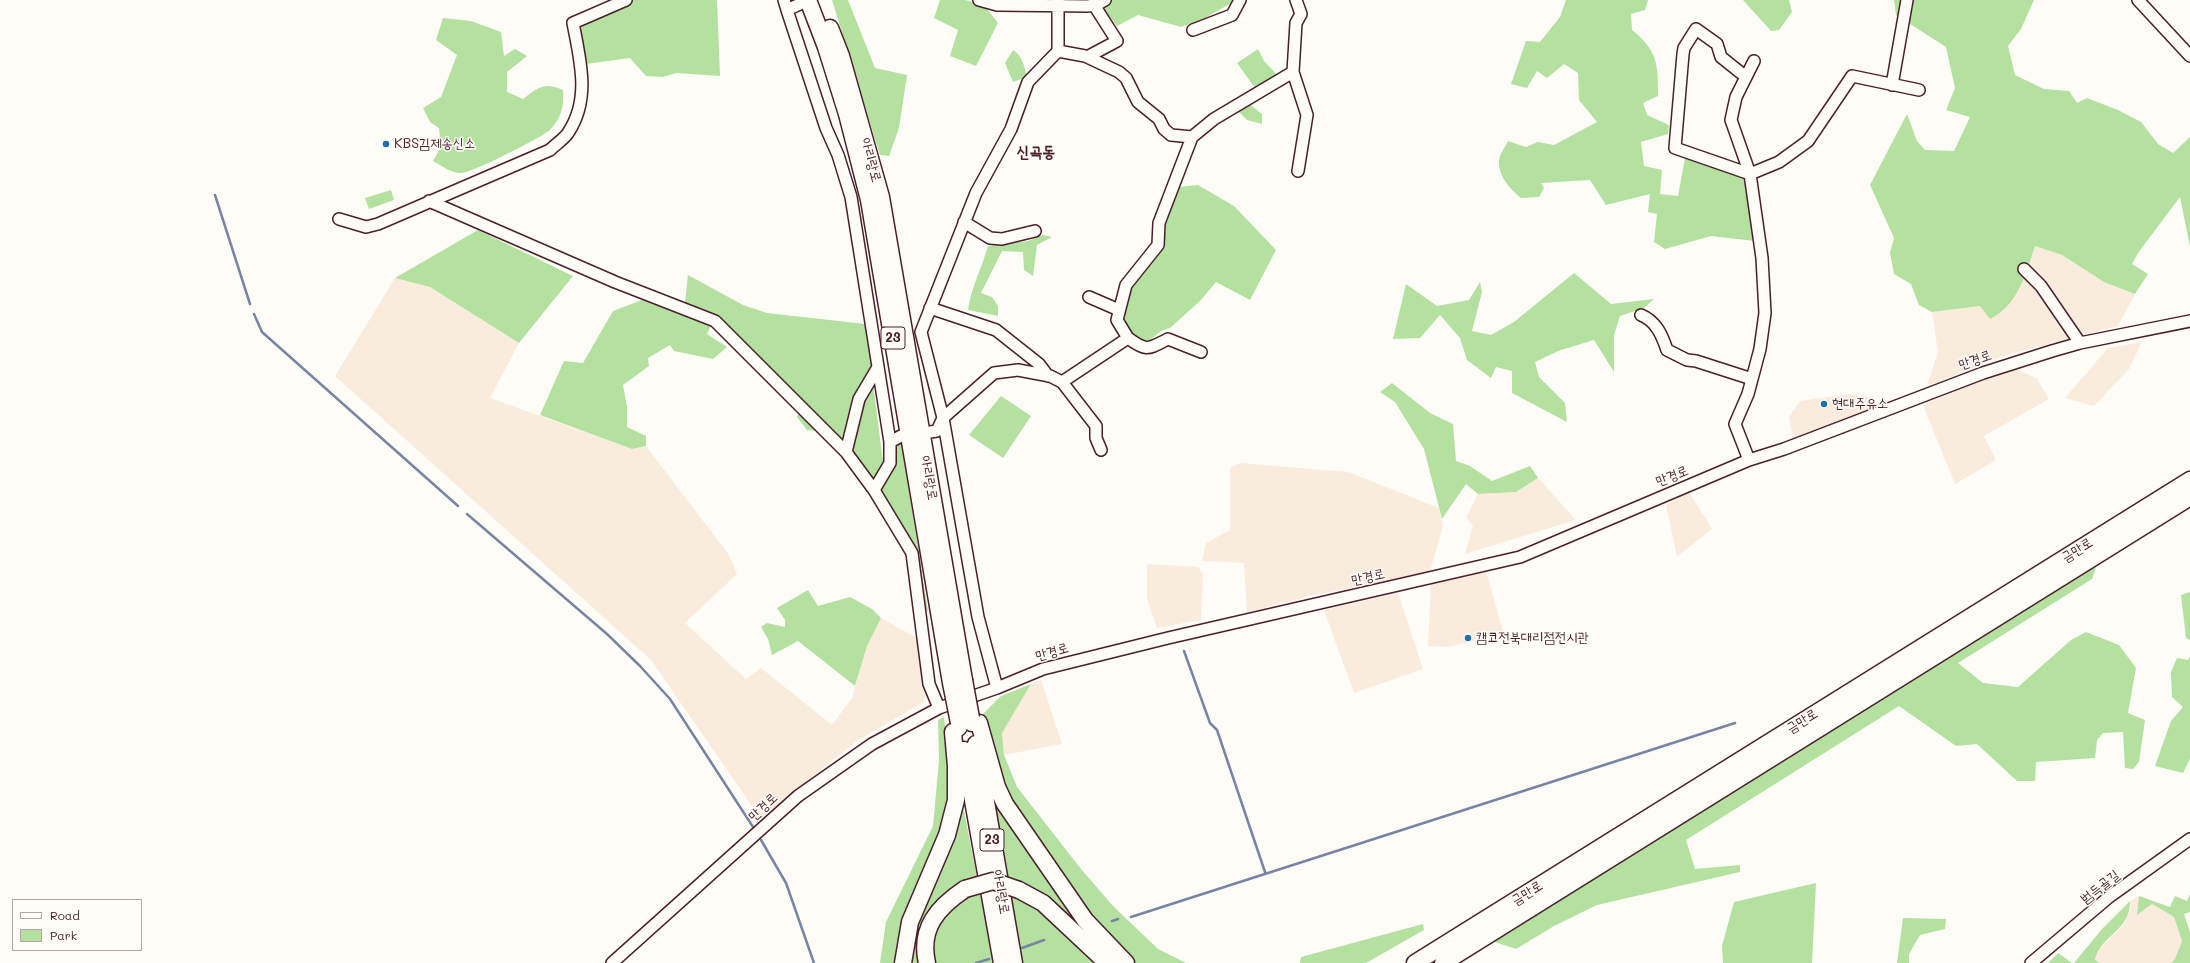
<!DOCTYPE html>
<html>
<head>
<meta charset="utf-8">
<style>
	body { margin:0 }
	#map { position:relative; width:2190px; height:963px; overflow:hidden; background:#fdfcf7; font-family:Mali,sans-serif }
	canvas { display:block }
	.legend { position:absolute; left:12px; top:899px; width:130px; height:52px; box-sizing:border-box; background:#fdfcf7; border:1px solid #b5a4a5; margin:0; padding:5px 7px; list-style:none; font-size:12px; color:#4a1f2b }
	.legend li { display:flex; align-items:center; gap:8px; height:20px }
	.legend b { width:20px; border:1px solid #b5a4a5 }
</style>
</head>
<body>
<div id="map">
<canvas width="2190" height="963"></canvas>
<ul class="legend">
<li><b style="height:5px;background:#fdfcf7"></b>Road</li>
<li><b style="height:11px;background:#b4e1a0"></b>Park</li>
</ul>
</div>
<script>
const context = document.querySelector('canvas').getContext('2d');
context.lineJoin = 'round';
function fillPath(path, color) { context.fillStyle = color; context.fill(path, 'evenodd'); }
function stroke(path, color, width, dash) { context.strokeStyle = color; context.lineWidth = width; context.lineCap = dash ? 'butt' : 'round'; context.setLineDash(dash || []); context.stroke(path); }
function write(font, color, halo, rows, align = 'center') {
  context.font = font + ' Mali,"Poor Story",sans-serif'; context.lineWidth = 3; context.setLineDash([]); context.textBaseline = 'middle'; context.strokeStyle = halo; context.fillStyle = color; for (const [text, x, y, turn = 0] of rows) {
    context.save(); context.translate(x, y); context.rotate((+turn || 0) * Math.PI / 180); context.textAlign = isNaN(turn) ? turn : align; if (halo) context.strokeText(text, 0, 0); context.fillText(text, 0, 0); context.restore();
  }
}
const built = new Path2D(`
	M 2035,246 L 2062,255 L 2104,282 L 2135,294 L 2118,326 L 2003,356 L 1927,386 L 1938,352 L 1932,312 L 1980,306 L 2027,267 Z
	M 395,278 L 430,287 L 519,343 L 490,398 L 632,449 L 646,446 L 729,555 L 737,574 L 685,623 L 746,679 L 761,668 L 832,725 L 852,698 L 867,646 L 881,618 L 917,638 L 925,701 L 855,742 L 761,819 L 651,660 L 335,376 Z
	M 2142,342 L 2129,369 L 2094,406 L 2065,398 L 2108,348 Z
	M 2017,369 L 2037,379 L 2049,399 L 1984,436 L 1996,460 L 1955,484 L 1923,405 L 2001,372 Z
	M 1851,394 L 1873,398 L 1879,406 L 1794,441 L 1789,417 L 1800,401 Z
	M 1240,463 L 1348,472 L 1439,508 L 1443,526 L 1430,571 L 1415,576 L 1314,595 L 1247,612 L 1244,563 L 1202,561 L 1206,543 L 1230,530 L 1230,468 Z
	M 1538,478 L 1576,520 L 1465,554 L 1473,526 L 1466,518 L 1478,494 L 1516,492 Z
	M 1689,492 L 1712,529 L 1677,557 L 1666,505 Z
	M 1147,564 L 1198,567 L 1203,574 L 1201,620 L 1157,628 L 1147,599 Z
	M 1486,571 L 1504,635 L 1447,647 L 1428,646 L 1431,583 Z
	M 1398,593 L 1423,669 L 1354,693 L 1324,610 Z
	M 1041,680 L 1062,744 L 1004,755 L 1002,733 L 1031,684 Z
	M 2139,896 L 2137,915 L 2152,904 L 2174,917 L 2182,941 L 2175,959 L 2171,963 L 2099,963 L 2095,960 L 2097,951 L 2123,926 L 2131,908 L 2130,901 Z`);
const green = new Path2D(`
	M 627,0 L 717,0 L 720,76 L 676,73 L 663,77 L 646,76 L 630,58 L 586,64 L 579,28 L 629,5 Z
	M 832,0 L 848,0 L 875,68 L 907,75 L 899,128 L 889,156 L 880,155 Z
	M 940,0 L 965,0 L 984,5 L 998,23 L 976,66 L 950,56 L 958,30 L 934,18 Z
	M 1113,0 L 1235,0 L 1235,1 L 1205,18 L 1181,27 L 1138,15 L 1117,26 L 1102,7 Z
	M 1566,0 L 1648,0 L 1645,10 L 1631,14 L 1632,30 C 1658,51 1658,64 1658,96 L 1643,103 L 1647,115 L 1669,125 L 1668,134 L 1641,142 L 1644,166 L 1662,170 L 1660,194 L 1678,196 L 1685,158 L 1689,157 L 1743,175 L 1755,241 L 1711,236 L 1665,249 L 1654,242 L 1657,214 L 1648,212 L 1650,194 L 1606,205 L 1590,180 L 1541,183 L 1544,188 L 1539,197 L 1521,198 C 1510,189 1498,176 1499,160 C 1499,155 1506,146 1508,141 L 1526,147 L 1538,142 L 1554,145 L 1597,122 L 1579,100 L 1578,73 L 1564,64 L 1547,78 L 1537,71 L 1527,88 L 1511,84 L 1526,41 L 1540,42 L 1560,17 Z
	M 1743,0 L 1789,0 L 1792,12 L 1779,30 L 1771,31 Z
	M 1894,0 L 2034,0 L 2021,29 L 2008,46 L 2015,75 L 2044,89 L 2069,91 L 2077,103 L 2087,98 L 2118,110 L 2141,122 L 2158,144 L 2173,153 L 2190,137 L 2190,247 L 2180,197 L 2138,253 L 2132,264 L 2148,274 L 2135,294 L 2104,282 L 2062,255 L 2035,246 C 2026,274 2018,305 1990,319 L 1980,306 L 1932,312 L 1919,305 L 1911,284 L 1894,274 L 1890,253 L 1894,238 L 1870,185 L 1907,114 L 1917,141 L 1925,150 L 1954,151 L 1970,117 L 1946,110 L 1955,88 L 1946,47 L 1896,15 Z
	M 443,18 L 471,21 L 501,32 L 504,56 L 515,49 L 527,56 L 507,72 L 507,92 L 523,99 C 539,87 544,82 563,90 C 564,106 562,116 551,129 C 545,136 470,174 461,173 C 451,173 442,166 433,161 L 441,147 L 439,128 L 430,122 L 423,108 L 441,97 L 457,55 L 436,40 Z
	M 1258,49 L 1264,61 L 1278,76 L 1255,88 L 1237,63 Z
	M 1013,50 C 1022,55 1025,68 1027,77 L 1013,82 L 1005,63 Z
	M 1248,103 L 1262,114 L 1262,124 L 1247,120 L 1237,110 Z
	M 1198,185 L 1234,206 L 1276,250 L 1250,300 L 1216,282 L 1200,301 L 1170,328 L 1161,331 L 1150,340 L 1138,343 L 1122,315 L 1128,290 L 1159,248 L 1168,209 L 1179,187 Z
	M 391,190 L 394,200 L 369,209 L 365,198 Z
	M 478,230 L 573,276 L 519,343 L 430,287 L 395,278 Z
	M 1043,235 L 1052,237 L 1037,245 L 1033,276 L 1024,270 L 1023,252 L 1002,251 L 981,293 L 992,297 L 998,306 L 998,316 L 968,310 C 971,287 982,268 988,246 L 1028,241 Z
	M 1574,273 L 1611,304 L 1654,299 L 1644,308 L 1620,316 L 1614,335 L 1614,372 L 1594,340 L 1558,351 L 1535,362 L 1539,377 L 1565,403 L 1567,422 L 1512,393 L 1512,371 L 1496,367 L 1491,378 L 1467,360 L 1460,338 L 1440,315 L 1420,338 L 1393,339 L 1406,284 L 1437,306 L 1469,300 L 1480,282 L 1482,292 L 1472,331 L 1491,335 L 1514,322 Z
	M 688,275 L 743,305 L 767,313 L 865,324 L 874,367 L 852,398 L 842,440 L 833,433 L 807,430 L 797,417 L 802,407 L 785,381 L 697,309 L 685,303 Z
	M 642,300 L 711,325 L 707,334 L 727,347 L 713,359 L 674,351 L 670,345 L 648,358 L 649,366 L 623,385 L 627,407 L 627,427 L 646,436 L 646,446 L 632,449 L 540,415 L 564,361 L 583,363 L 613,311 Z
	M 873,383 L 883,462 L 873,481 L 851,450 L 863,406 Z
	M 1392,383 L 1430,413 L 1453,424 L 1456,461 L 1470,466 L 1492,481 L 1530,466 L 1538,478 L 1516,492 L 1478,494 L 1466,484 L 1442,519 L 1424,449 L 1395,402 L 1380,392 Z
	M 1001,396 L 1031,416 L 1003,458 L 969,435 Z
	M 901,440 L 928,611 L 923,608 L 912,547 L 908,535 L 879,491 L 892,471 L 894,444 Z
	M 2097,564 L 2092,579 L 1958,663 L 1983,683 L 2018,687 L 2071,640 L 2086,632 L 2119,645 L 2136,668 L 2128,713 L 2145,720 L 2139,762 L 2133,769 L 2125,768 L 2123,732 L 2103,733 L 2097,740 L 2095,758 L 2036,762 L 2035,781 L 2017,781 L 1977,744 L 1956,746 L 1899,706 L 1686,840 L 1695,869 L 1740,865 L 1740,872 L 1597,905 L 1554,926 L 1516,949 L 1492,941 Z
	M 808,590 L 818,606 L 850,597 L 872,609 L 881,618 L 867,646 L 855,686 L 798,641 L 772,655 L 768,639 L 761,627 L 767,623 L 785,627 L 785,620 L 777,608 Z
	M 2190,592 L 2190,640 L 2186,638 L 2181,595 Z
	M 2190,656 L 2190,759 L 2183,773 L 2155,766 L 2171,721 L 2183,707 L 2172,697 L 2171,672 L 2177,658 L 2188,660 Z
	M 1031,684 L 1002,733 L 1004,755 L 1017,787 L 1081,869 L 1113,906 L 1158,949 L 1186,963 L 1135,963 L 1122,952 L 1070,887 L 1005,790 L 983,714 L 1001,696 Z
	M 944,717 L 949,760 L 947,812 L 897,963 L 880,963 L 886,922 L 933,826 L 939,761 L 938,720 Z
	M 989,784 L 1028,854 L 1101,944 L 1108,963 L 1038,891 L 1005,877 Z
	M 962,801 L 977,877 L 965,880 L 937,902 L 930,963 L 911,963 L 913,934 Z
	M 1816,883 L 1812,963 L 1723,963 L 1722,946 L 1734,902 Z
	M 981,891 L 993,963 L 933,963 C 927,948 940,913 953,904 C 960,898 973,895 981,891 Z
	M 2190,894 L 2190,912 L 2184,914 L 2190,932 L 2190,963 L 2171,963 L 2175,959 L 2182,941 L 2174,917 L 2152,904 L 2137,915 L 2139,896 L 2170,907 L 2175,896 L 2187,901 Z
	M 1009,896 L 1032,905 L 1075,944 L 1100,963 L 1020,963 Z
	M 2130,901 C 2131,931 2099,936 2095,960 L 2099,963 L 2074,963 L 2102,929 Z
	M 1903,918 L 1946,919 L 1945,929 L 1920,935 L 1909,954 L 1909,963 L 1897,963 Z
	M 1423,924 L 1424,930 L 1366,963 L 1300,963 L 1301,957 Z
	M 2058,953 L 2072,963 L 2048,963 Z`);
const stream = new Path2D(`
	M 215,195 L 250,304
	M 254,314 L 262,332 L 458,506
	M 467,514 L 607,634 L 640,666 L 670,699 L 753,827
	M 1184,651 L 1210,723 L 1217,730 L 1265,872
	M 761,840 L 786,883 L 814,963
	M 1131,917 L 1735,723
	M 1112,921 L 1118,919
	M 1022,948 L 1044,940
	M 976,963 L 989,959`);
const minor = new Path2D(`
	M 784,0 L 787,10 L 802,3
	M 979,0 L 997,5 L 1088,6 L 1098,4 L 1105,0
	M 2138,0 L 2190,56
	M 787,10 L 826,128 L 838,155 L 851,197 L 890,442
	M 1193,30 L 1232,15 L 1240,0
	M 1058,51 L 1085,56 L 1119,72 L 1126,78 L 1138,102 L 1159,119 L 1164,129 L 1171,135 L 1192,137
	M 1087,57 L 1117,41 L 1094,5
	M 1293,72 L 1307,115 L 1298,171
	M 1746,77 L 1721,57 L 1717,44 L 1696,29 L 1684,48 L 1683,54 L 1675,148 L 1750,174 L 1779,162 L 1808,141 L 1852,76 L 1919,90
	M 1892,85 L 1907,0
	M 429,201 L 615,282 L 715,321 L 846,452 L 874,490 L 912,553 L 929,684 L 939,708
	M 339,219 L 366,227 L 378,224 L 550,150 C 556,144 564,139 568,133 C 591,99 580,60 573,23 L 626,0
	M 964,222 L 990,238 L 1002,239 L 1035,231
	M 2024,269 L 2041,286 L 2080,343
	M 1089,297 L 1119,310
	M 930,308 L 996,330 L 1039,364 L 1048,376
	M 1641,315 C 1656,321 1662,335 1667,350 L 1687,360 L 1696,361 L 1752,379
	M 1128,338 C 1147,352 1148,349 1168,339 L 1201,352
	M 1062,382 L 1128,338 L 1117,320 L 1126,285 L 1158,245 L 1159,223 L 1192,137 L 1214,119 L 1293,72 L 1296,23 L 1301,14 L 1296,0
	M 930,432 L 937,431 L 943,418 L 994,373 L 1018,370 L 1050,376 L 1062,382 L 1096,426 L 1096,438 L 1101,450
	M 846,452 L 859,399 L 878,367
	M 1749,460 L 1735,424 L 1748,394 L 1760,349 L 1765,313 L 1762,258 L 1750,174 L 1731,120 L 1736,97 L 1754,61
	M 874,490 L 890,463 L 890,442 L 901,436
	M 997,688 L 978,617 L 943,418 L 921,332 L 976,193 L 1011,129 L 1028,82 L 1058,51 L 1058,0
	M 612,963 L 798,796 L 872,744 L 939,708 L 997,688 L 1043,669 L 1168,638 L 1520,557 L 1749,460 L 1784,449 L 1983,373 L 2052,351 L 2080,343 L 2190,321
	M 2031,963 L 2109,897 L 2190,839`);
const highway = new Path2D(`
	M 808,0 L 826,47 L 847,114 L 869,200 L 951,683
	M 830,28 L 841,56 L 881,197 L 964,680
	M 972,723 L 979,723 L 997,787 L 1005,804 L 1085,920 L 1126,963
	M 976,744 L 1014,963
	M 964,750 L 1002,963
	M 1019,890 L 1043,903 L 1107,963
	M 903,963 L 910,922 L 947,835 L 956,800 L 956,766 L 953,732 L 959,727
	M 927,963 C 919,928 938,907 965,889
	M 1415,963 L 2190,480
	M 1443,963 L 2190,497`);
const highwayBridge = new Path2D(`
	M 964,680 L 971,718
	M 951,683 L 959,723
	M 965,889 L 993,881 L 1019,890`);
const markers = [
	[386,144,4,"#1f6fb2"],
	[1824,404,4,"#1f6fb2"],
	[1468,638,4,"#1f6fb2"]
];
const shields = [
	[893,338,24],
	[992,840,24]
];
const shieldNames = [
	["23",893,338],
	["23",992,840]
];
const poiNames = [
	["KBS김제송신소",394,144],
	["현대주유소",1832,404],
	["캠코전북대리점전시관",1476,638]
];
const streetNames = [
	["아리랑로",871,160,75],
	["만경로",1975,360,-19],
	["만경로",1672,476,-22],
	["아리랑로",929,478,80],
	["금만로",2077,550,-32],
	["만경로",1368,577,-13],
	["만경로",1052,652,-16],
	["금만로",1802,721,-32],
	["만경로",763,807,-43],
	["범득골길",2100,887,-38],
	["아리랑로",1001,892,80],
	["금만로",1527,893,-32]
];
const quarterNames = [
	["신곡동",1036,152]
];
fillPath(built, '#f9ecdc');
fillPath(green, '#b4e1a0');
stroke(stream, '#7884a3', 2.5);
stroke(minor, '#4a1f2b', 14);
stroke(highway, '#4a1f2b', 19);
stroke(minor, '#fdfcf7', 11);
stroke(highway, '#fdfcf7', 16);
stroke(highwayBridge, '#4a1f2b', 19, []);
stroke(highwayBridge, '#fdfcf7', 16);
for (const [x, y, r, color] of markers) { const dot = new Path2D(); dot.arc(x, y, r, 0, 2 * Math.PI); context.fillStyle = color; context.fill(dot); stroke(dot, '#fdfcf7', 1.5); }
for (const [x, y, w] of shields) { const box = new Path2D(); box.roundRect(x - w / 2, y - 11, w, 22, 3); context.fillStyle = '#fdfcf7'; context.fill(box); stroke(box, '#4a1f2b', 1); }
write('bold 13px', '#4a1f2b', null, shieldNames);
write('14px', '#4a1f2b', '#fdfcf7', poiNames, 'left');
write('14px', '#4a1f2b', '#fdfcf7', streetNames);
write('bold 16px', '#4a1f2b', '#fdfcf7', quarterNames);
</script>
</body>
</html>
